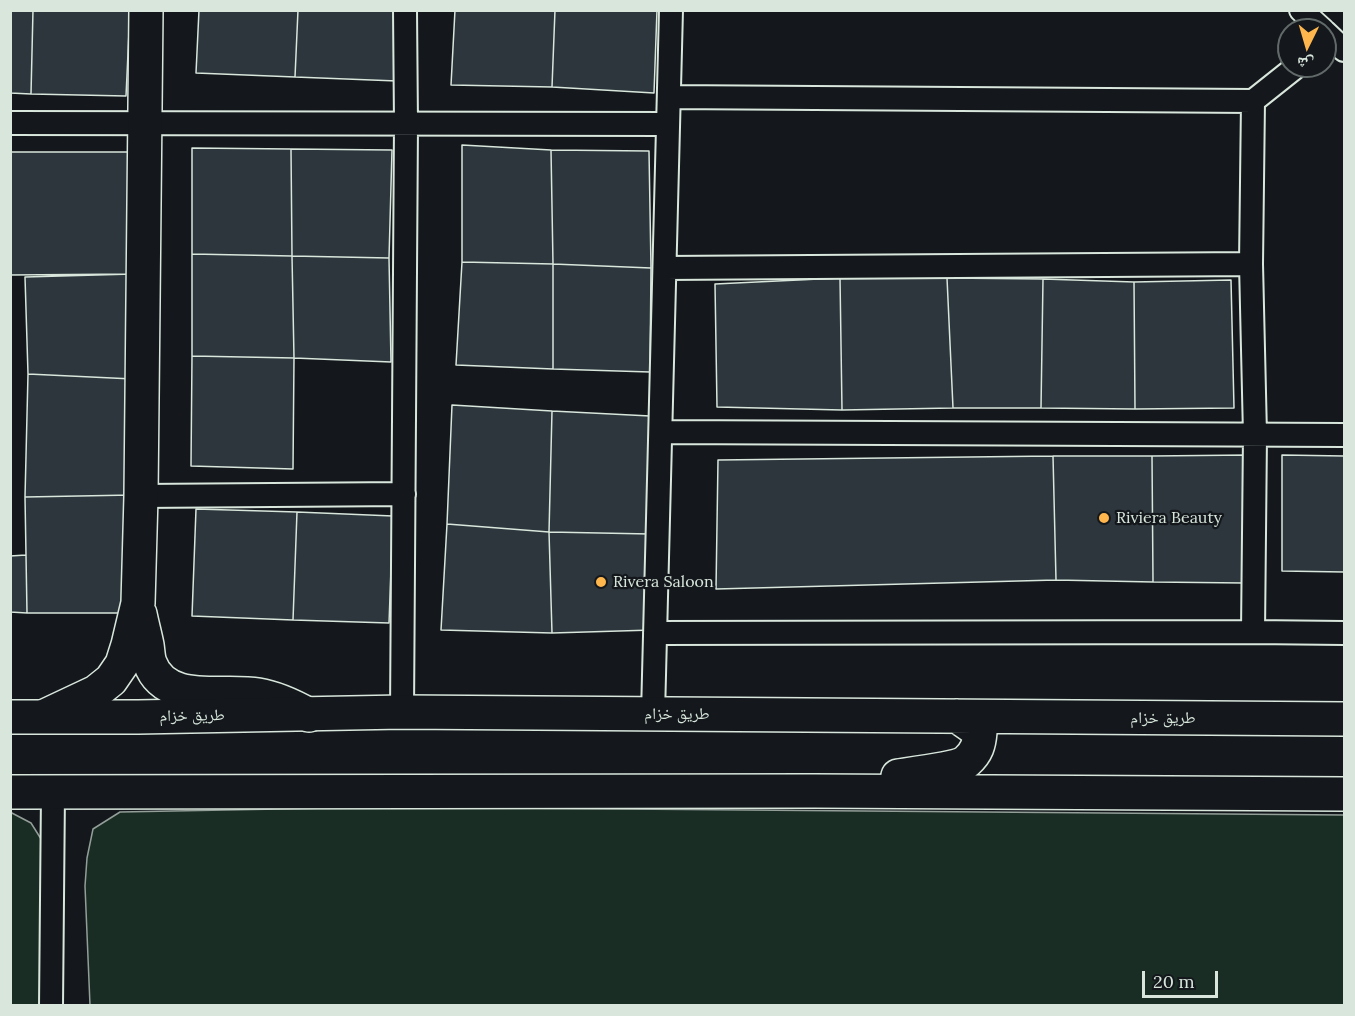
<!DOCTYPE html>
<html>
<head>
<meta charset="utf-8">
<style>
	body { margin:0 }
	#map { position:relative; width:1355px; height:1016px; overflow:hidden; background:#14181c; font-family:Lora,"Noto Naskh Arabic",serif }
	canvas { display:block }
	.frame { position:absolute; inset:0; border:12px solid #d8e6dc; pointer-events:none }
	.north { position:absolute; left:1277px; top:18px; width:60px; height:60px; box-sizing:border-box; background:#14181c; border:2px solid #626a69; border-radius:50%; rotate:185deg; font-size:16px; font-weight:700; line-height:24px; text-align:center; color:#d8e6dc }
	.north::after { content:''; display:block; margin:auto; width:21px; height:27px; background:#ffb74d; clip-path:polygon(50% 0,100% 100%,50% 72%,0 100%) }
	.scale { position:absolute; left:1142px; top:971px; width:76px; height:27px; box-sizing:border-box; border:3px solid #d8e6dc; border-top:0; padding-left:8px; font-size:18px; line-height:21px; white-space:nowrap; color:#d8e6dc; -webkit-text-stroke:4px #14181c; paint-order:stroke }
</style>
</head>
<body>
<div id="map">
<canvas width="1355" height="1016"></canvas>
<div class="frame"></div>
<div class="north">ش</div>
<div class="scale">20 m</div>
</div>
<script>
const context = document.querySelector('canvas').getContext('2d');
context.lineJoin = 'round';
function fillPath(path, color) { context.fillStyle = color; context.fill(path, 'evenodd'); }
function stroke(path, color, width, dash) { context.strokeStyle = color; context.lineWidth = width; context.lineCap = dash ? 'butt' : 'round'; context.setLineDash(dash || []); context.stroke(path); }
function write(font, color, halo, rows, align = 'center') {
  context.font = font + ' Lora,"Noto Naskh Arabic",serif'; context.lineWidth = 4.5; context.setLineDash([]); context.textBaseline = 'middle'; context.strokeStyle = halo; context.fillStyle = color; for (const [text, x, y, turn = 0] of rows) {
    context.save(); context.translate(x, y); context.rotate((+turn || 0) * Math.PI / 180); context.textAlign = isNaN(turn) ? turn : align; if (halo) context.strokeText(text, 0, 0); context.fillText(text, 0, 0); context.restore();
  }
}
const green = new Path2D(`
	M 385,807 L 1344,815 L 1344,1005 L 90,1005 L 85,886 L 87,858 L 93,829 L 120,812 Z
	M 10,812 L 31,823 L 48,850 L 43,1005 L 11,1005 Z`);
const building = new Path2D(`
	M 10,10 L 33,10 L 31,94 L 10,93 Z
	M 33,10 L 130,10 L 126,96 L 31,94 Z
	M 199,10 L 298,10 L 295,77 L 196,73 Z
	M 298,10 L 398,10 L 397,81 L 295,77 Z
	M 455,10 L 555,10 L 552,87 L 451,85 Z
	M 555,10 L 657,10 L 654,93 L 552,87 Z
	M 462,145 L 551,150 L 553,264 L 462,262 Z
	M 192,148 L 291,149 L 292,256 L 192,254 Z
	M 291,149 L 392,150 L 389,258 L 292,256 Z
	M 551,150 L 649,151 L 651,268 L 553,264 Z
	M 10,152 L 133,152 L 133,274 L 10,275 Z
	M 192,254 L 292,256 L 294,358 L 192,356 Z
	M 292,256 L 389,258 L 391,362 L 294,358 Z
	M 462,262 L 553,264 L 553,369 L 456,365 Z
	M 553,264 L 651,268 L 650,372 L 553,369 Z
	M 133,274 L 133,379 L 28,374 L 25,277 Z
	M 840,278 L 947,278 L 953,408 L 842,410 Z
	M 840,278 L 842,410 L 717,407 L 715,284 Z
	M 947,278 L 1043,279 L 1041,408 L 953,408 Z
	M 1043,279 L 1134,282 L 1135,409 L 1041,408 Z
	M 1231,280 L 1234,408 L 1135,409 L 1134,282 Z
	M 192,356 L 294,358 L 293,469 L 191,466 Z
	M 28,374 L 133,379 L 132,495 L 25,497 Z
	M 452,405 L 552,411 L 549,532 L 447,524 Z
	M 552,411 L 650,416 L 650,534 L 549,532 Z
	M 1249,455 L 1244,583 L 1153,582 L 1152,456 Z
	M 1282,455 L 1344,456 L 1344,572 L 1282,571 Z
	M 1053,456 L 1152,456 L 1153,582 L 1056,580 Z
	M 1053,456 L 1056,580 L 716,589 L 718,460 Z
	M 132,495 L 129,613 L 27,613 L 25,497 Z
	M 196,509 L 297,512 L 293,620 L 192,616 Z
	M 297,512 L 393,516 L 389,623 L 293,620 Z
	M 447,524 L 549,532 L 552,633 L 441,630 Z
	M 549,532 L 650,534 L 653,630 L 552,633 Z
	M 26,555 L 27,613 L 10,612 L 10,556 Z`);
const street = new Path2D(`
	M 1301,10 L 1323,30
	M 1325,32 L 1344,50
	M 669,97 L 1253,101
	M 10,123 L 668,124
	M 665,268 L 1251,264
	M 661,432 L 1344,435
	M 141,496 L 404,494
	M 1253,632 L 1344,633
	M 655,633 L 1253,632 L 1255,435 L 1251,264 L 1253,101 L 1297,66
	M 402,712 L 406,124 L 405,10
	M 653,714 L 671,10
	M 51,1006 L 53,792`);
const secondary = new Path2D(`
	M 140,614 C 142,624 145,635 147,645 C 148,651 148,658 150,663 C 165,706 224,689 258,695 C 276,698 293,706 309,715
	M 45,716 L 96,692 L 111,680 L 122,664 L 128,645 L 138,603 L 141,496 L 146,10`);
const primary = new Path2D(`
	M 10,717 L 138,717 L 402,712 L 1344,719
	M 898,776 C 911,774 959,768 967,761 C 977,752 979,744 980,732 L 957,716
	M 10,792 L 814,791 L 1344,794`);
const markers = [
	[1104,518,6,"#ffb74d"],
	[601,582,6,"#ffb74d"]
];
const poiNames = [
	["Riviera Beauty",1116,518],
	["Rivera Saloon",613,582]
];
const streetNames = [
	["طريق خزام",677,714],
	["طريق خزام",192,716,-1],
	["طريق خزام",1163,718]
];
fillPath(green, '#1a2d24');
stroke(green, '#939e99', 1.5);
fillPath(building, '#2c363c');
stroke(building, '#d8e6dc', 1.5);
stroke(street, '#d8e6dc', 26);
stroke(secondary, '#d8e6dc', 36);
stroke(primary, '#d8e6dc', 36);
stroke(street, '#14181c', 22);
stroke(secondary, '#14181c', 33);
stroke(primary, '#14181c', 33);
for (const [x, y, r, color] of markers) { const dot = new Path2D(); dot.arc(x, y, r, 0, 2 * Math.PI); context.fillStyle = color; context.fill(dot); stroke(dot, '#14181c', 2); }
write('16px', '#d8e6dc', '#14181c', poiNames, 'left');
write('16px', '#d8e6dc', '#14181c', streetNames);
</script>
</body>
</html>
